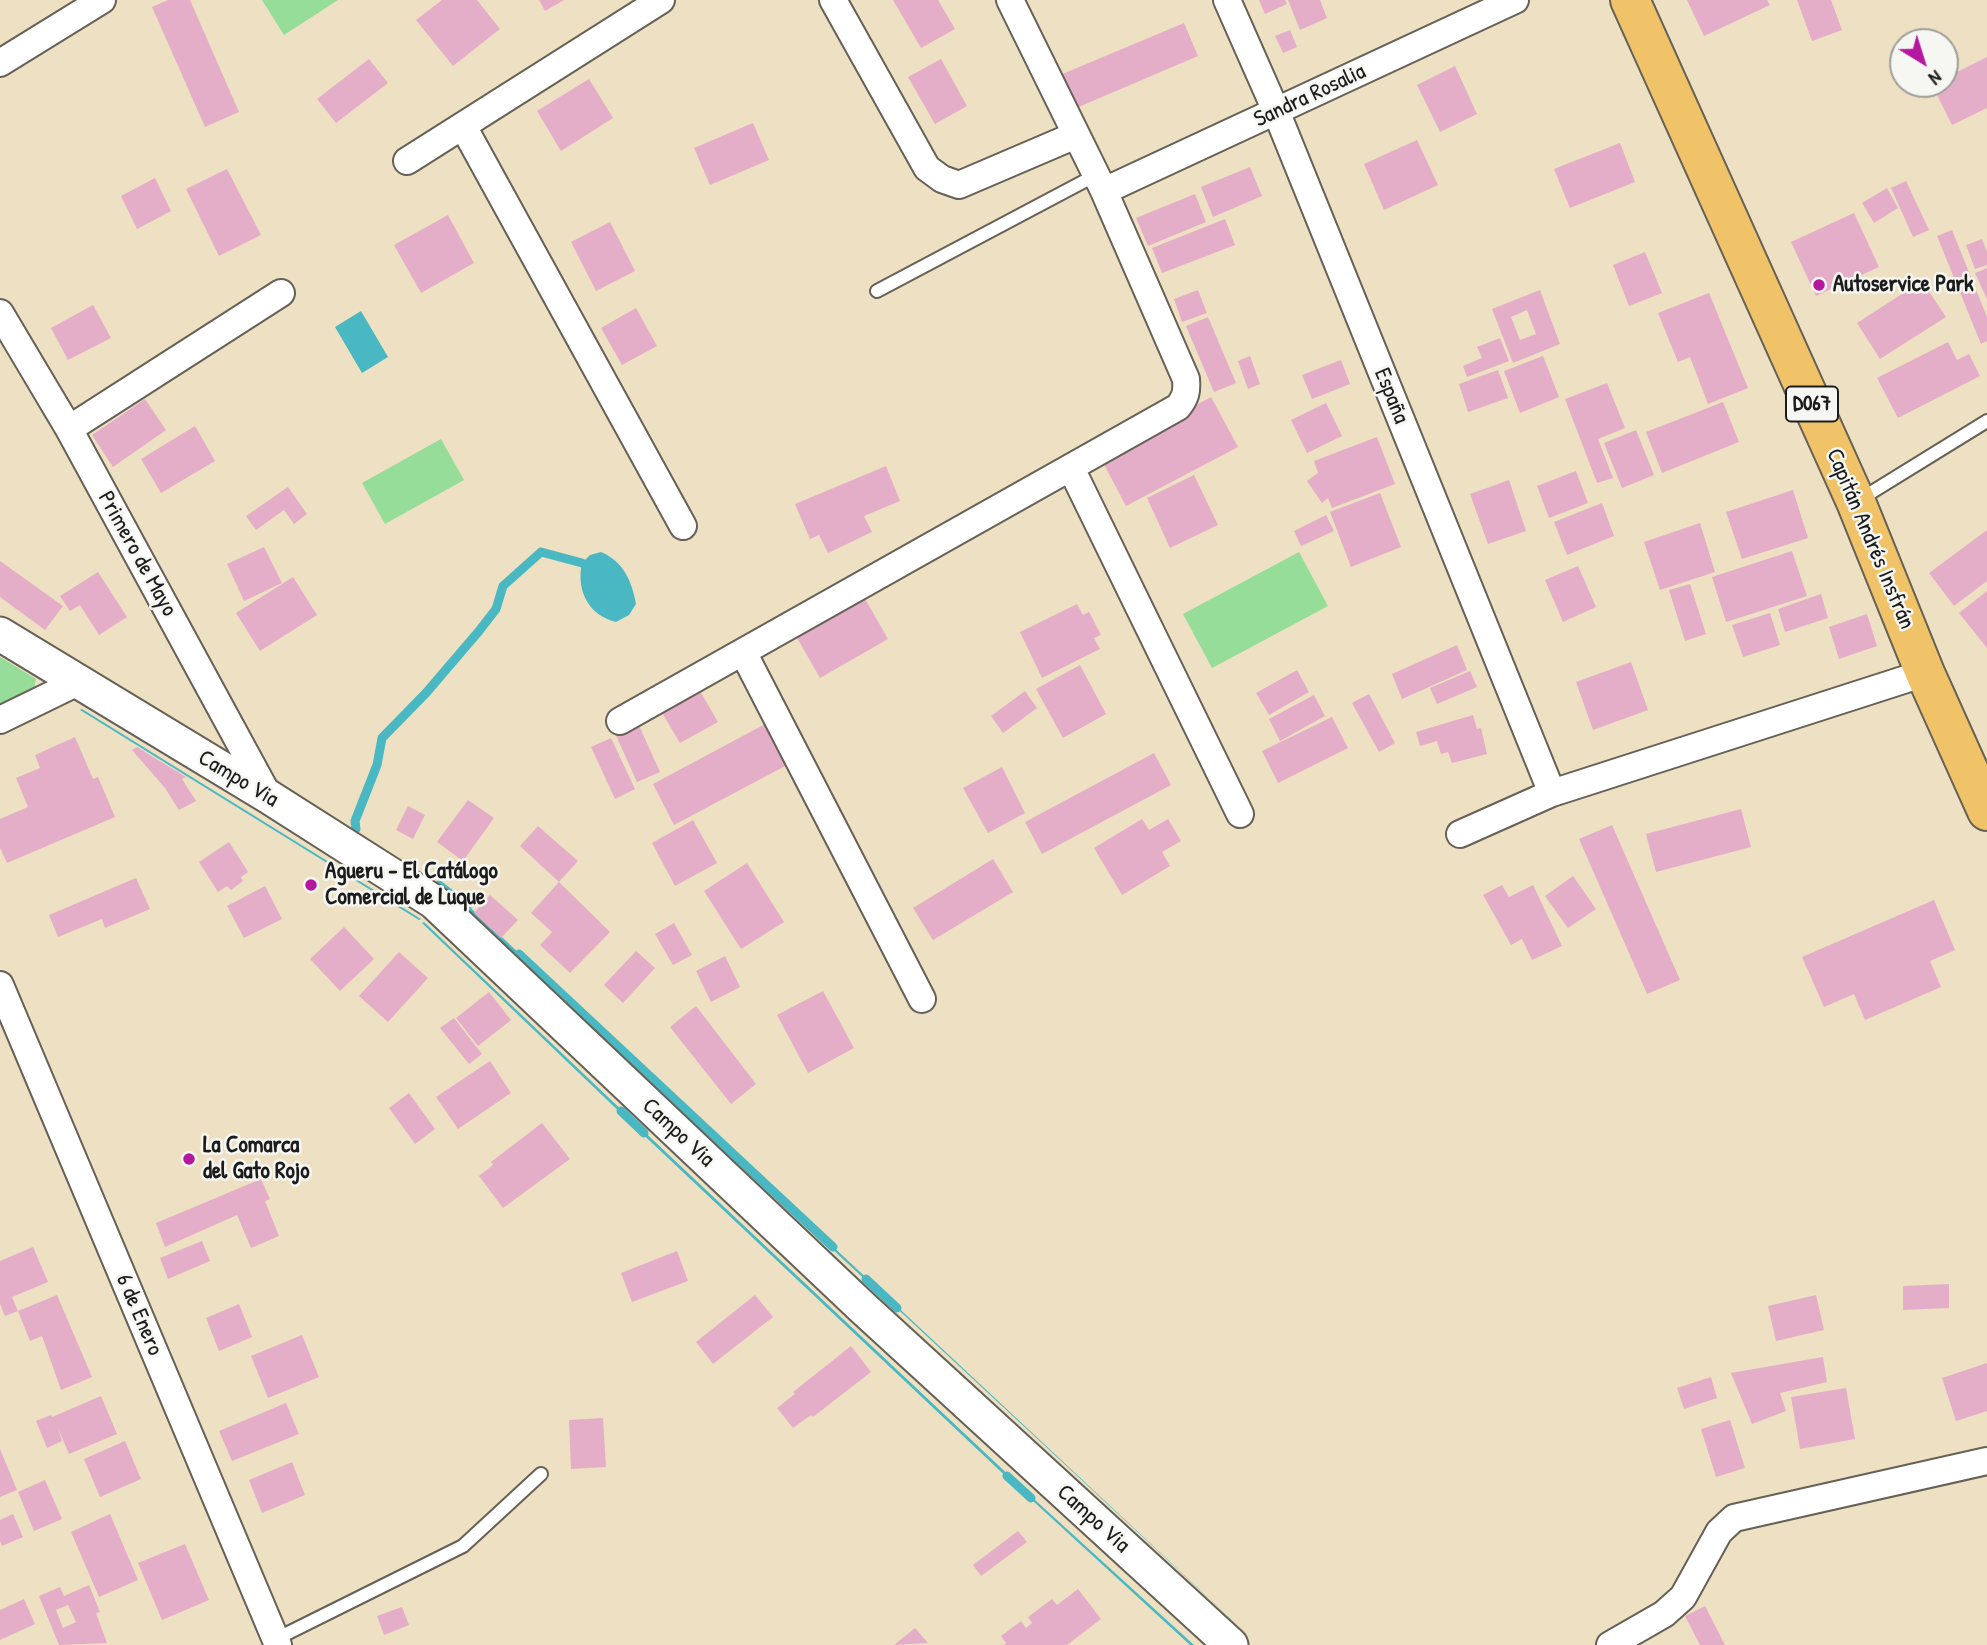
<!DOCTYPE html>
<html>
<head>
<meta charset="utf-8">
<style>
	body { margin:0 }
	#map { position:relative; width:1987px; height:1645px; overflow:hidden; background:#eee0c2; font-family:"Patrick Hand",sans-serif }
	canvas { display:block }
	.north { position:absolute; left:1889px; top:28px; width:70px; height:70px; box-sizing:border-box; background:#f6f6f2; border:2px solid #9f9f9c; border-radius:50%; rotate:142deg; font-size:19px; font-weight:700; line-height:28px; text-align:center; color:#1c1c1c }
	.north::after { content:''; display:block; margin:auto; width:24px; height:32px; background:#b5179e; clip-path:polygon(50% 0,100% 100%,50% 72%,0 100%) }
</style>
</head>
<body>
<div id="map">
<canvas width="1987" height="1645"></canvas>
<div class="north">N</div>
</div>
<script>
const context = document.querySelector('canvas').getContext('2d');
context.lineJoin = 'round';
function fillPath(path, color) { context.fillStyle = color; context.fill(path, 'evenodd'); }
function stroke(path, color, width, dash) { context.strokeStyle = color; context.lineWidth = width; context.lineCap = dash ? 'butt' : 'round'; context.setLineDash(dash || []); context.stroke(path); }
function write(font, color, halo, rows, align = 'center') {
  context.font = font + ' "Patrick Hand",sans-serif'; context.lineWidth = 5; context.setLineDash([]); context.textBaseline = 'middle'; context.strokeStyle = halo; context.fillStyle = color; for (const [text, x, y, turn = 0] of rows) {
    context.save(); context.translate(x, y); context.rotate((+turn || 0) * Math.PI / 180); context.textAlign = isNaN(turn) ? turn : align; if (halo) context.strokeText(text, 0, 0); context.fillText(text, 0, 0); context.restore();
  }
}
const green = new Path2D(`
	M 262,0 L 338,0 L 284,35 Z
	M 441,439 L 464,480 L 385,524 L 362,483 Z
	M 1299,552 L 1328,606 L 1212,668 L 1183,614 Z
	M 0,657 L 36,679 L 34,689 L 0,703 Z`);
const water = new Path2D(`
	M 361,311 L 388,357 L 362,373 L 335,327 Z
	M 601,552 C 623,561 632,581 636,604 L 629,615 L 616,622 C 588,615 576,590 582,563 L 590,555 Z
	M 82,709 L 421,919 L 419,920 L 80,710 Z
	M 459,897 L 874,1285 L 873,1287 L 457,900 Z
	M 424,922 L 629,1117 L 627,1119 L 422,923 Z
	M 636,1124 L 1016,1482 L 1014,1484 L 634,1126 Z
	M 889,1299 L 1259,1645 L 888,1300 Z
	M 1023,1489 L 1194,1645 L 1190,1645 L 1021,1490 Z`);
const stream = new Path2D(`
	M 356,829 L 355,821 L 377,765 L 382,738 L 426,693 L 479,631 L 496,609 L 503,586 L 541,552 L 582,563
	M 439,885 L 467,907
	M 519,954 L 833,1247
	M 621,1111 L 644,1133
	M 866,1279 L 897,1308
	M 1007,1476 L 1031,1498`);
const building = new Path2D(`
	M 168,0 L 190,0 L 239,112 L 205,127 L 152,7 Z
	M 442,0 L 477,0 L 500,29 L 453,66 L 416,20 Z
	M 539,0 L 564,0 L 545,11 Z
	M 893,0 L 938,0 L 955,29 L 921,48 Z
	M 1259,0 L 1285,0 L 1287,4 L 1265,14 Z
	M 1288,0 L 1320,0 L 1327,18 L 1300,30 Z
	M 1687,0 L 1767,0 L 1770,5 L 1704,36 Z
	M 1797,0 L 1831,0 L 1842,30 L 1812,41 Z
	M 1184,23 L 1198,56 L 1074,109 L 1060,75 Z
	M 1290,30 L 1297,47 L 1283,53 L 1275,36 Z
	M 1987,57 L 1987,108 L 1952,125 L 1932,85 L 1945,84 L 1945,78 Z
	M 369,59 L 388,83 L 336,123 L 317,99 Z
	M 941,59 L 967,106 L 935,124 L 908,77 Z
	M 1455,66 L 1477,114 L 1440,132 L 1417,85 Z
	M 589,79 L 613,118 L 561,151 L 537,111 Z
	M 753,123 L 769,160 L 710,185 L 694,148 Z
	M 1417,140 L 1438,185 L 1384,210 L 1364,164 Z
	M 1620,143 L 1635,182 L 1570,208 L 1554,169 Z
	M 1250,167 L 1262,196 L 1213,217 L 1201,187 Z
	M 227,169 L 261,235 L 219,256 L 186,189 Z
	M 155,178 L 171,211 L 137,229 L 121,196 Z
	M 1906,181 L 1929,230 L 1913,237 L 1891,188 Z
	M 1887,188 L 1898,208 L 1874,223 L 1862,203 Z
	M 1195,194 L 1206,222 L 1148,246 L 1136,218 Z
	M 1854,213 L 1879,267 L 1816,296 L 1791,242 Z
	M 448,215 L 474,263 L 421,293 L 394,245 Z
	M 1225,219 L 1235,245 L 1162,273 L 1152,248 Z
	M 610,222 L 635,271 L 596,291 L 571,242 Z
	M 1952,230 L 1987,317 L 1987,341 L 1981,344 L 1937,236 Z
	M 1982,239 L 1987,252 L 1987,265 L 1975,269 L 1966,245 Z
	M 1645,252 L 1662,293 L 1629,306 L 1613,265 Z
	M 1987,268 L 1987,299 L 1975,273 Z
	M 1922,281 L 1946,317 L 1880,359 L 1857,323 Z
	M 1198,290 L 1207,313 L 1182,322 L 1174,299 Z
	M 1540,290 L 1560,344 L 1513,363 L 1492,309 ZM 1527,310 L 1536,334 L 1520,340 L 1511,317 Z
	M 1709,293 L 1748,388 L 1708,404 L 1690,357 L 1678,362 L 1658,313 Z
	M 93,305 L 111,338 L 68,360 L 51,328 Z
	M 636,308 L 657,346 L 622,365 L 601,328 Z
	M 1208,317 L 1236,383 L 1214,392 L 1186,326 Z
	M 1500,338 L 1509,361 L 1467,377 L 1463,366 L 1482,358 L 1477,347 Z
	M 1948,342 L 1957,360 L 1969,354 L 1980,376 L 1898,418 L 1877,378 Z
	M 1250,356 L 1260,384 L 1248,389 L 1238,361 Z
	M 1543,356 L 1559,397 L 1520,413 L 1504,371 Z
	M 1341,360 L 1350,384 L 1312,399 L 1302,375 Z
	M 1498,370 L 1508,398 L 1468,412 L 1459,384 Z
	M 1607,383 L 1625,428 L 1598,439 L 1613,478 L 1597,483 L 1565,399 Z
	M 1211,397 L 1238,447 L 1126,506 L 1100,457 Z
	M 145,399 L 166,430 L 113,467 L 92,435 Z
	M 1723,402 L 1739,442 L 1662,473 L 1646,432 Z
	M 1326,403 L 1342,436 L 1307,453 L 1291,420 Z
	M 195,426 L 215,461 L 161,493 L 141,459 Z
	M 1636,430 L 1654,475 L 1622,488 L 1604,443 Z
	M 1377,437 L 1395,484 L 1332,508 L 1328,498 L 1322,503 L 1307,481 L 1318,473 L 1314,461 Z
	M 886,466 L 900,501 L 864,516 L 872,532 L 828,553 L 819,535 L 810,539 L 795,504 Z
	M 1576,471 L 1588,503 L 1549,518 L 1537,486 Z
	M 1194,475 L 1218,525 L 1170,548 L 1147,498 Z
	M 1509,480 L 1526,531 L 1488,544 L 1470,494 Z
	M 288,487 L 307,514 L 294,524 L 284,510 L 256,530 L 246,516 Z
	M 1793,490 L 1808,538 L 1742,559 L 1726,512 Z
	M 1380,493 L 1401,547 L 1351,567 L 1330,512 Z
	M 1602,503 L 1614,536 L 1567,555 L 1554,522 Z
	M 1326,515 L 1334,531 L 1301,546 L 1294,531 Z
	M 1700,523 L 1715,572 L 1660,590 L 1644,542 Z
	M 1987,530 L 1987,581 L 1954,606 L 1929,573 Z
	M 264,547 L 282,583 L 244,601 L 227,564 Z
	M 1792,551 L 1807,596 L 1726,622 L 1712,577 Z
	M 0,561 L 63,606 L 45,630 L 0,597 Z
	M 1578,566 L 1596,607 L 1563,622 L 1545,580 Z
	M 98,572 L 127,617 L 99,635 L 80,605 L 70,611 L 60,596 Z
	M 293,577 L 317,615 L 260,651 L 236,613 Z
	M 1690,584 L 1706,634 L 1685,641 L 1669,590 Z
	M 1987,591 L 1987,648 L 1959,613 Z
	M 1821,594 L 1828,618 L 1785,632 L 1778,609 Z
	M 864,597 L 888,639 L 820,678 L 796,636 Z
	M 1077,604 L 1083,615 L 1089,612 L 1101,635 L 1094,638 L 1100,649 L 1042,678 L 1020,632 Z
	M 1770,613 L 1780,645 L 1743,657 L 1732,625 Z
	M 1867,614 L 1877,646 L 1839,659 L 1829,627 Z
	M 1457,645 L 1467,670 L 1402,699 L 1392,674 Z
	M 1631,662 L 1648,710 L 1593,730 L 1576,682 Z
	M 1080,665 L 1106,714 L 1063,738 L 1036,689 Z
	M 1297,670 L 1309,692 L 1269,715 L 1256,693 Z
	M 1470,671 L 1477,687 L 1437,704 L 1430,688 Z
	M 696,684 L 718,722 L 680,743 L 658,706 Z
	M 1025,691 L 1037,708 L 1003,733 L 991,716 Z
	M 1369,694 L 1395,743 L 1379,752 L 1352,703 Z
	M 1314,695 L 1325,716 L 1280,741 L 1269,719 Z
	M 1473,715 L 1477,729 L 1481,728 L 1487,754 L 1452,763 L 1448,752 L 1441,754 L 1437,741 L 1420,746 L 1416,732 Z
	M 1332,717 L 1348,748 L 1278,783 L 1262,751 Z
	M 637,721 L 660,772 L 637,782 L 614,731 Z
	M 767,723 L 789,764 L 674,825 L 653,784 Z
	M 75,737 L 93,779 L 98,777 L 115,817 L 7,863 L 0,848 L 0,819 L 28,807 L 16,778 L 40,768 L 35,755 Z
	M 611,738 L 635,789 L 615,799 L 591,747 Z
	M 137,747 L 186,777 L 182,779 L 196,801 L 179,810 L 165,788 L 132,750 Z
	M 1154,753 L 1171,785 L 1042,854 L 1025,822 Z
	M 1002,767 L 1025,813 L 988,833 L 963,788 Z
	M 468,800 L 494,818 L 463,861 L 437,842 Z
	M 408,806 L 425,815 L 413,839 L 396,830 Z
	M 1741,809 L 1751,847 L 1656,872 L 1646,834 Z
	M 1142,819 L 1149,830 L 1168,819 L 1181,841 L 1162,852 L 1170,866 L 1122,895 L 1094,848 Z
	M 693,820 L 717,863 L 675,886 L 652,843 Z
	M 1612,825 L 1680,980 L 1647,994 L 1579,839 Z
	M 538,826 L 578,861 L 559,882 L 610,932 L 570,973 L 540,945 L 552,932 L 531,913 L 559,882 L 520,846 Z
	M 229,842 L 248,872 L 241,877 L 243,881 L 231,890 L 227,886 L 218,892 L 199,862 Z
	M 993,859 L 1013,892 L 933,940 L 913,908 Z
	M 747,863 L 784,922 L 741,949 L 704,891 Z
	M 1573,876 L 1596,909 L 1568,928 L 1545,896 Z
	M 136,878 L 150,909 L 105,928 L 102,919 L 58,937 L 49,915 Z
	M 1502,885 L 1509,897 L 1533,885 L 1562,946 L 1532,960 L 1522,939 L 1511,945 L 1483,895 Z
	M 265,886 L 282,919 L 244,938 L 227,906 Z
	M 490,895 L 518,920 L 501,938 L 474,913 Z
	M 1934,900 L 1955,950 L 1930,961 L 1941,987 L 1865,1020 L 1854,994 L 1824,1007 L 1802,957 Z
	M 674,923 L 692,955 L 673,965 L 655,934 Z
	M 344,927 L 374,959 L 340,991 L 310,959 Z
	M 636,951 L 655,968 L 623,1003 L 604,985 Z
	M 399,952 L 428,978 L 388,1022 L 359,996 Z
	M 725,956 L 740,987 L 711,1002 L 696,971 Z
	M 823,991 L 854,1048 L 808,1073 L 777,1015 Z
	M 489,992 L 511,1020 L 478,1046 L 456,1018 Z
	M 696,1006 L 756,1084 L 731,1104 L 670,1027 Z
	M 454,1018 L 482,1054 L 469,1064 L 440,1028 Z
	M 490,1061 L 511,1093 L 458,1129 L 436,1097 Z
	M 409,1093 L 435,1129 L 415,1144 L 389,1108 Z
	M 542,1123 L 570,1159 L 503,1208 L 479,1176 L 493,1165 L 491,1162 Z
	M 261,1179 L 270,1199 L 265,1201 L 279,1236 L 251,1248 L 237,1215 L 165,1247 L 156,1223 Z
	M 202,1241 L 210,1261 L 168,1279 L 160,1258 Z
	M 33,1247 L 48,1282 L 12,1297 L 18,1311 L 5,1316 L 0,1304 L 0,1261 Z
	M 677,1251 L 688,1281 L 632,1302 L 621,1273 Z
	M 1949,1284 L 1949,1308 L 1903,1310 L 1903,1286 Z
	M 57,1295 L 92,1377 L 61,1390 L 42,1336 L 30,1341 L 18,1311 Z
	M 755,1295 L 773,1317 L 713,1364 L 696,1342 Z
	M 1816,1295 L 1824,1330 L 1776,1341 L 1768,1306 Z
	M 239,1304 L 252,1337 L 219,1351 L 206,1318 Z
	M 302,1335 L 319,1377 L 268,1398 L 251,1356 Z
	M 851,1346 L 871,1372 L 813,1417 L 811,1415 L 793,1428 L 777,1408 L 795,1394 L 793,1392 Z
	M 1823,1357 L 1827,1382 L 1780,1393 L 1786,1411 L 1752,1424 L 1731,1373 Z
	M 1987,1363 L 1987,1411 L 1956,1421 L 1942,1378 Z
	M 1711,1377 L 1717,1398 L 1684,1409 L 1677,1388 Z
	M 1846,1388 L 1855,1439 L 1800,1449 L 1791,1397 Z
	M 101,1396 L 117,1434 L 69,1454 L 58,1428 L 62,1441 L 47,1448 L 36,1421 L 51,1415 L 52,1417 Z
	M 286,1403 L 299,1434 L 232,1461 L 219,1431 Z
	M 603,1418 L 606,1467 L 571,1469 L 569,1420 Z
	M 1730,1420 L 1745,1468 L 1716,1477 L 1701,1429 Z
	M 125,1441 L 141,1479 L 100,1497 L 84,1459 Z
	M 0,1449 L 17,1490 L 0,1497 Z
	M 292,1462 L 305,1495 L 262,1513 L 249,1480 Z
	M 45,1480 L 62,1519 L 34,1531 L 18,1492 Z
	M 13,1514 L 23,1537 L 2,1546 L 0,1541 L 0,1520 Z
	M 110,1514 L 138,1580 L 99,1597 L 71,1532 Z
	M 1018,1531 L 1027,1542 L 981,1576 L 973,1565 Z
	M 185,1544 L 209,1600 L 162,1620 L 138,1563 Z
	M 89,1585 L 100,1612 L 96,1613 L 107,1643 L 59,1645 L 39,1596 L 60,1587 L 64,1596 ZM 68,1605 L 76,1622 L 63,1628 L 56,1610 Z
	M 1078,1589 L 1101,1619 L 1067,1645 L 1004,1645 L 1006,1643 L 1001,1636 L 1021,1621 L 1026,1628 L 1032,1623 L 1028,1617 L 1052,1599 L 1057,1605 Z
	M 24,1599 L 35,1624 L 0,1640 L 0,1610 Z
	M 1705,1606 L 1725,1645 L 1700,1645 L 1685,1616 Z
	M 402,1607 L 409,1625 L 384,1635 L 377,1616 Z
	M 915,1628 L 928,1643 L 894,1645 Z`);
const service = new Path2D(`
	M 877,291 L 1096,175
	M 1859,500 L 1987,421
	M 276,1639 L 463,1546 L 541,1474`);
const minor = new Path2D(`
	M 833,0 L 927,168 L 942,179 L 959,185 L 1076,135
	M 1227,0 L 1276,111 L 1552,793
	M 0,63 L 102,0
	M 463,126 L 683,526
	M 407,161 L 661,0
	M 1104,191 L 1515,0
	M 0,313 L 69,429 L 269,797
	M 69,429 L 281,293
	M 1071,468 L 1240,814
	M 743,652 L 922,999
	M 0,720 L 78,682
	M 620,721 L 1178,407 C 1186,397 1187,391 1186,379 L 1104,191 L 1010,0
	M 1460,834 L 1552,793 L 1925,673
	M 0,985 L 278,1645
	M 1610,1645 L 1664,1614 L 1683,1597 L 1719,1532 L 1734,1518 L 1987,1461`);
const tertiary = new Path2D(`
	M 0,634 L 269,797 L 434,902 L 863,1308 L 1231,1645`);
const primary = new Path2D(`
	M 1630,0 L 1856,502 L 1925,673 L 1987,811`);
const markers = [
	[1819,285,7,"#b5179e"],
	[311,885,7,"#b5179e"],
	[189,1159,7,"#b5179e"]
];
const shields = [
	[1812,404,52]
];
const shieldNames = [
	["D067",1812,404]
];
const streetNames = [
	["Sandra Rosalia",1310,96,-25],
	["España",1391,396,68],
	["Capitán Andrés Insfrán",1870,539,67],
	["Primero de Mayo",137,554,61],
	["Campo Via",238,779,31],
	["Campo Via",678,1133,43],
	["6 de Enero",139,1315,67],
	["Campo Via",1093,1519,42]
];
const poiNames = [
	["Autoservice Park",1833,285],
	["Agueru - El Catálogo",325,872],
	["Comercial de Luque",325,898],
	["La Comarca",203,1146],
	["del Gato Rojo",203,1172]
];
fillPath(green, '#95dd98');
fillPath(water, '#49b8c2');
stroke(stream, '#49b8c2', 9);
fillPath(building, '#e4aec8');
stroke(service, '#666156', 16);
stroke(minor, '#666156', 30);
stroke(tertiary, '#666156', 37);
stroke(primary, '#666156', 42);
stroke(service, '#fff', 12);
stroke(minor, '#fff', 26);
stroke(tertiary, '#fff', 33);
stroke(primary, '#f0c369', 38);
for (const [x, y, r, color] of markers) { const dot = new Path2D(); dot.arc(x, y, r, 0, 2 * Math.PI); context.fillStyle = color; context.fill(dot); stroke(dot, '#f6f6f2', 2.5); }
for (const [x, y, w] of shields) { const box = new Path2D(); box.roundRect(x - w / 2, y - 17.5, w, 35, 5); context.fillStyle = '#f6f6f2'; context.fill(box); stroke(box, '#1c1c1c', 2); }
write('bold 21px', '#1c1c1c', null, shieldNames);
write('23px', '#1c1c1c', '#f6f6f2', streetNames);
write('bold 23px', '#1c1c1c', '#f6f6f2', poiNames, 'left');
</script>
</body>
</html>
